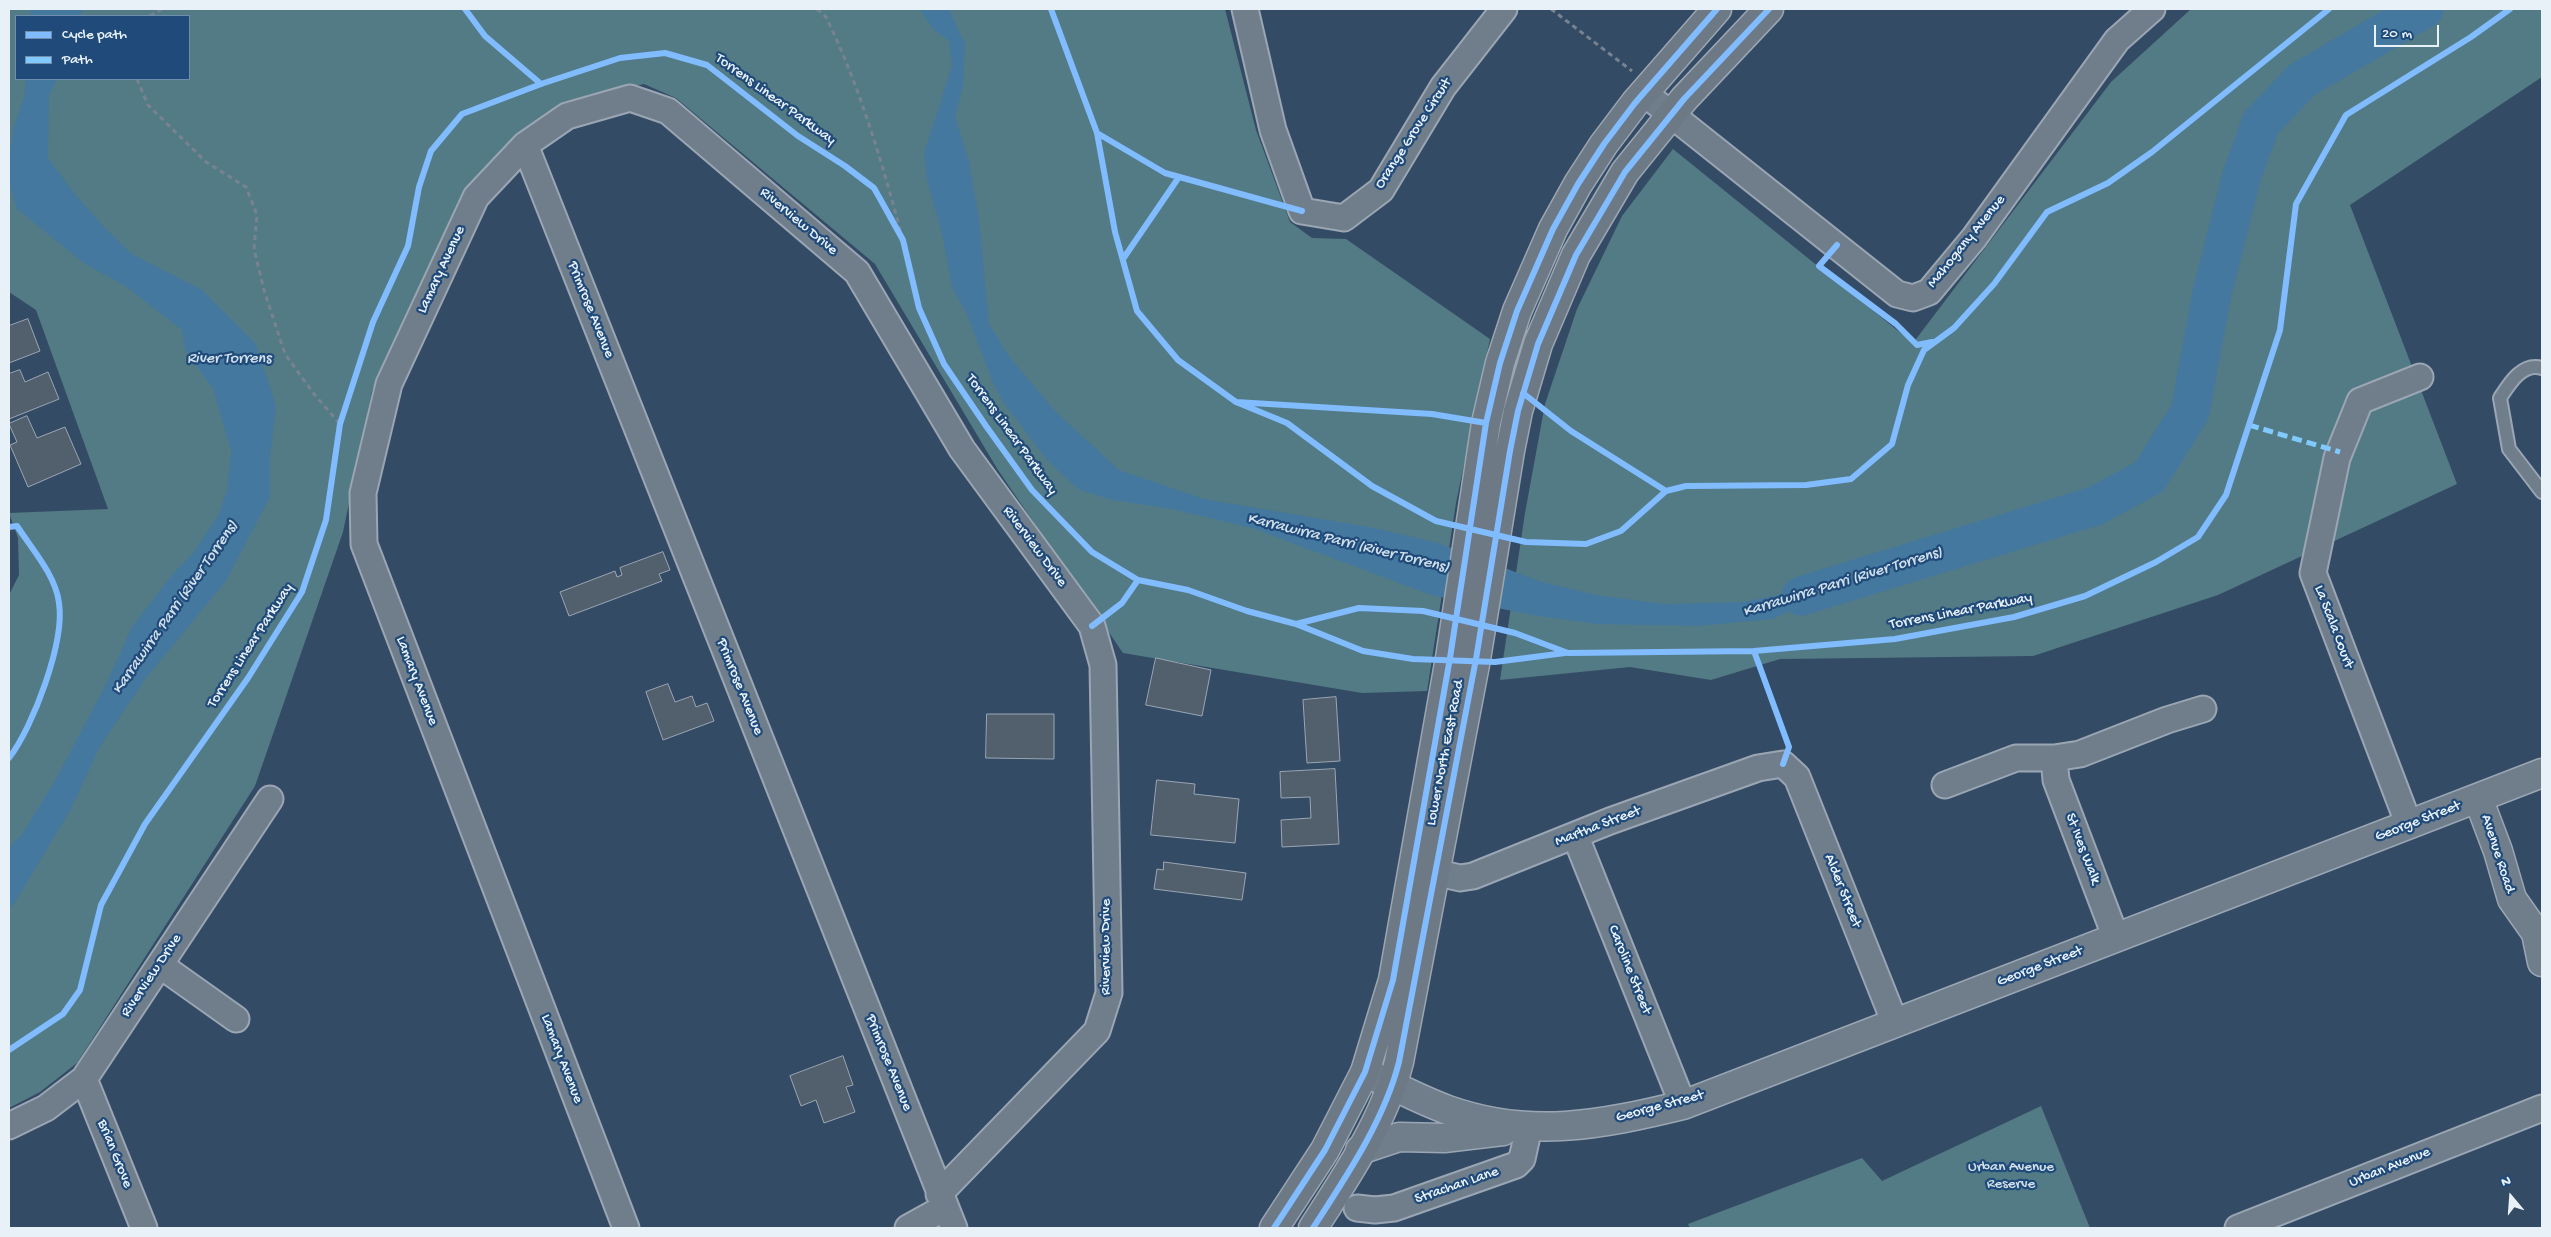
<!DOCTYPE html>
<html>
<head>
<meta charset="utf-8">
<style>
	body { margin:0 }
	#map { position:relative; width:2551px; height:1237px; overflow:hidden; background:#344b65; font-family:"Gochi Hand",sans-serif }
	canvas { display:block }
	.frame { position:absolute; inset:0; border:10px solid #e8f1f8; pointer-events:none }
	.legend { position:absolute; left:15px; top:15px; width:175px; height:65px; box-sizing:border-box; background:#1f4a7a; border:1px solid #6f8dac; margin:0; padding:6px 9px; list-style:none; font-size:15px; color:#e8f1f8 }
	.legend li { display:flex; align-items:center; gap:10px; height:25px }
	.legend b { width:25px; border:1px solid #6f8dac }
	.north { position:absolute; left:2486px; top:1172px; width:50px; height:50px; -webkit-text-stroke:4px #1f4a7a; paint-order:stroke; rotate:342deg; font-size:14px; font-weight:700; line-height:20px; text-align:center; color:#e8f1f8 }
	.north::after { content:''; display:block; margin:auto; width:18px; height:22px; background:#e8f1f8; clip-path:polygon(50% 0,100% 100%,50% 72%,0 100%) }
	.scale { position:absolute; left:2374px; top:25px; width:65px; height:22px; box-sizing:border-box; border:2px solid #e8f1f8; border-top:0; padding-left:6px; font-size:15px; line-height:18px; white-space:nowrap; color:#e8f1f8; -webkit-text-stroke:4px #1f4a7a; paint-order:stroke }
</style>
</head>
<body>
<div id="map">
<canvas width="2551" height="1237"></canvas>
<div class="frame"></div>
<ul class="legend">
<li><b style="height:6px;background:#80bcff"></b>Cycle path</li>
<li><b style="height:6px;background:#80caff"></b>Path</li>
</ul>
<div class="north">N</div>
<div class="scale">20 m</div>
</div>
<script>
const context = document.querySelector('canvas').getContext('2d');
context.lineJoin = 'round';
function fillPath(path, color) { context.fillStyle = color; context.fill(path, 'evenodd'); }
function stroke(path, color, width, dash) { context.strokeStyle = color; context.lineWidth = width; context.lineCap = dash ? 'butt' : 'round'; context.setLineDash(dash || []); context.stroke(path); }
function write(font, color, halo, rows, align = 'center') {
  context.font = font + ' "Gochi Hand",sans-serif'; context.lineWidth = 4.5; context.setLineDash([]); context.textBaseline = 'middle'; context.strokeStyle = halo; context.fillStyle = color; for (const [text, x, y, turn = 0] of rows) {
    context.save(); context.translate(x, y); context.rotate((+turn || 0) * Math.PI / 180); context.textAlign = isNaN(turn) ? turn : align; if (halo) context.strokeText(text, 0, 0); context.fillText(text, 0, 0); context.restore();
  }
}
const green = new Path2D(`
	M 9,9 L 1225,9 L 1256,130 L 1290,222 L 1312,238 L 1346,239 L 1490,339 L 1456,503 L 1427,691 L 1362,693 L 1123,653 L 998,470 L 875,264 L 676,98 L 644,84 L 564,102 L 518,134 L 471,184 L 372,391 L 343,532 L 255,786 L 77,1063 L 40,1092 L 9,1108 L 9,595 L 19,575 L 18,538 L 9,513 L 108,509 L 36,310 L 9,292 ZM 16,16 L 189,16 L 189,79 L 16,79 Z
	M 2191,9 L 2542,9 L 2542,77 L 2350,205 L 2457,484 L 2218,595 L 2033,656 L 1780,659 L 1711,680 L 1630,667 L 1500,680 L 1525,513 L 1545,404 L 1577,309 L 1622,216 L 1673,149 L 1913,343 L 2111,82 Z
	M 2041,1106 L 2090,1228 L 1690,1228 L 1688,1224 L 1862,1158 L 1882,1181 Z`);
const water = new Path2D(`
	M 31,9 L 82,9 L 80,16 L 30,16 Z
	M 920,9 L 949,9 L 965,44 L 963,86 L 955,117 L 969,161 L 979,219 L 989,324 L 1011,359 L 1056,412 L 1119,470 L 1204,499 L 1374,528 L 1438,543 L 1542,582 L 1596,595 L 1663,604 L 1744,602 L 1852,580 L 1773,619 L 1698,626 L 1597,624 L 1538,616 L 1431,595 L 1252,528 L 1172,509 L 1112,500 L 1078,489 L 1046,459 L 1004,403 L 993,383 L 966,312 L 952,287 L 943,238 L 927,180 L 924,153 L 952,66 L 949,41 L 933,29 Z
	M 26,79 L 57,79 L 49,96 L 48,158 L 74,193 L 105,228 L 132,254 L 202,290 L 256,344 L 276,406 L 270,457 L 270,497 L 226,581 L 146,678 L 99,748 L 71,809 L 15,902 L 9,909 L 9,847 L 22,834 L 56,779 L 105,686 L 132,627 L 172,575 L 193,553 L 218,516 L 227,491 L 231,451 L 213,389 L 185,350 L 182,330 L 124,285 L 85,264 L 17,209 L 9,184 L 9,155 L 14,127 L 24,97 Z`);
const river = new Path2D(`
	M 1801,596 L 2095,506 L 2149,477 L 2190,412 L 2212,293 L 2242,175 L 2261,123 L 2302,80 L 2424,9`);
const building = new Path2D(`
	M 28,319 L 40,351 L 9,363 L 9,326 Z
	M 20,370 L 25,382 L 48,372 L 59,399 L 9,419 L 9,374 Z
	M 27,416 L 37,438 L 65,427 L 81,464 L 28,487 L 10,445 L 17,442 L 9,424 Z
	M 663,552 L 670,570 L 659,574 L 662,581 L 569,616 L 560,592 L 615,571 L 617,577 L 622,575 L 620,568 Z
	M 1156,658 L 1211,670 L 1202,716 L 1146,705 Z
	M 668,684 L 675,702 L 692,696 L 696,707 L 707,703 L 714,721 L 663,740 L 646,692 Z
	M 1336,697 L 1340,761 L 1307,763 L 1303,700 Z
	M 987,714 L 1054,714 L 1054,759 L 986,758 Z
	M 1335,769 L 1339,844 L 1282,847 L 1281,820 L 1311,818 L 1310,797 L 1281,798 L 1280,772 Z
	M 1157,780 L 1195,784 L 1194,794 L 1239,799 L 1235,843 L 1151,835 Z
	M 1164,862 L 1246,873 L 1242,900 L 1154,889 L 1157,869 L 1163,870 Z
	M 843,1056 L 853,1085 L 846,1087 L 855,1112 L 824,1123 L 816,1100 L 801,1106 L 790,1076 Z`);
const path = new Path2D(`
	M 817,9 L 826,17 C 861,89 882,163 903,240
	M 1551,9 L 1632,71
	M 150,16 L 162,9
	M 137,79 L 148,105 L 206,162 L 246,187 L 257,215 L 254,249 L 264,290 L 285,354 L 314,394 L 340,424`);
const lane = new Path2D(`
	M 2542,368 C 2522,362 2509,384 2500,398 L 2509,449 L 2542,492`);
const street = new Path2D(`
	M 1245,9 L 1273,130 L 1302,211 L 1344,218 L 1381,190 L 1443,87 L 1504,9
	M 1644,93 L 1897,294 L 1913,298 L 1929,292 L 1974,238 L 2117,40 L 2152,9
	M 525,145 L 954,1228
	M 2054,758 L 2056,780 L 2116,938
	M 1945,785 L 2016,758 L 2054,758 L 2080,754 L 2167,720 L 2203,709
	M 2409,825 L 2313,573 L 2337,458 L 2360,401 L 2420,377
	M 1575,835 L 1683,1105
	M 1417,868 L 1460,878 L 1473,876 L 1610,821 L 1758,768 L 1783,764 L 1797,777 L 1895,1023
	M 160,965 L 236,1019
	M 84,1079 L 144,1228
	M 9,1126 L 46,1108 L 84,1079 L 270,799
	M 1357,1208 L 1375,1210 L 1394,1208 L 1516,1165 L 1522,1159 L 1529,1127
	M 626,1228 L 364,544 L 363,493 L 389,384 L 476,197 L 525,145 L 567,116 L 630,98 L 668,111 L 857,272 L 962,449 L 1092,626 L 1103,665 L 1109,993 L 1097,1031 L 939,1194
	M 908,1228 L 944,1208
	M 2238,1228 L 2542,1108`);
const secondary = new Path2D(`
	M 2478,798 L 2498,851 L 2512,899 L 2536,933 L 2542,962
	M 1365,1072 C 1392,1085 1420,1100 1448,1110 C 1530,1139 1601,1125 1683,1105 L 2542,773
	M 1360,1150 L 1399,1137 L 1444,1138 L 1503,1131`);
const primary = new Path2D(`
	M 1274,1228 L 1325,1150 L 1365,1072 L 1393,980 L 1450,658 L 1486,423 L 1500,363 L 1517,311 L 1553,229 L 1578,184 L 1604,144 L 1635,103 L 1717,9
	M 1313,1228 C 1346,1177 1384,1121 1399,1062 L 1476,659 L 1510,451 L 1518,411 L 1538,344 L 1576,255 L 1625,172 L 1684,99 L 1769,9`);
const quiet = new Path2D(`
	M 2249,425 L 2340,452`);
const cycleway = new Path2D(`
	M 465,9 L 485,36 L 541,84
	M 1051,9 L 1097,133 L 1115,232 L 1137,311 L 1178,360 L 1236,402 L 1432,414 L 1486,423
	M 1097,133 L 1165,173 L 1302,211
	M 1837,245 L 1819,266 L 1896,324 L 1917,345 L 1932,342
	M 1123,259 L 1179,177
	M 1523,393 L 1571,431 L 1666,491
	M 1236,402 L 1287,423 L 1372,486 L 1436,521 L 1526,542 L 1586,544 L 1621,531 L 1666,491 L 1686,486 L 1806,485 L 1851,479 L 1892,444 L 1908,385 L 1924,350 L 1954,328 L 1994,284 L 2047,212 L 2108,183 L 2152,152 L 2329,9
	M 9,527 L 17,526 C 32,549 56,576 59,603 C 65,642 33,727 9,758
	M 1296,624 L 1363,651 L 1413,659 L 1495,662 L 1565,653
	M 1092,626 L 1122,603 L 1138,580
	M 1754,651 L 1789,747 L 1783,764
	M 9,1050 L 63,1014 L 80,990 L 101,905 L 145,824 L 248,678 L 302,592 L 326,520 L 340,424 L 373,322 L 408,246 L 419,187 L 431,151 L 462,114 L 541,84 L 620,58 L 665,53 L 707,65 L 798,136 L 845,166 L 874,188 L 903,240 L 919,308 L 944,364 L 986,426 L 1032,490 L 1092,552 L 1138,580 L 1188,590 L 1247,611 L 1296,624 L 1359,608 L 1423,611 L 1515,633 L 1568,653 L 1754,651 L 1895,639 L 2014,617 L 2085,596 L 2156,562 L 2198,537 L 2226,495 L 2280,330 L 2296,204 L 2346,115 L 2471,37 L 2510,9
	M 1274,1228 L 1325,1150 L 1365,1072 L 1393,980 L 1450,658 L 1486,423 L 1500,363 L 1517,311 L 1553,229 L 1578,184 L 1604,144 L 1635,103 L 1717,9
	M 1313,1228 C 1346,1177 1384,1121 1399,1062 L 1476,659 L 1510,451 L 1518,411 L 1538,344 L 1576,255 L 1625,172 L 1684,99 L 1769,9`);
const streetNames = [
	["Torrens Linear Parkway",775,100,36],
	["Orange Grove Circuit",1414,134,-57],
	["Riverview Drive",798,222,40],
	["Mahogany Avenue",1967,242,-51],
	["Lamary Avenue",442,270,-65],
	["Primrose Avenue",590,310,68],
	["Torrens Linear Parkway",1011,435,54],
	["Riverview Drive",1034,547,53],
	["Torrens Linear Parkway",1961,612,-11],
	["La Scala Court",2333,627,69],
	["Torrens Linear Parkway",251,646,-57],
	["Lamary Avenue",416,681,69],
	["Primrose Avenue",739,687,68],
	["Lower North East Road",1446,753,-79],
	["George Street",2418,822,-21],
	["Martha Street",1598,827,-21],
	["St Ives Walk",2082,849,69],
	["Avenue Road",2497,854,72],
	["Alder Street",1842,891,68],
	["Riverview Drive",1107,947,-90],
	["George Street",2040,967,-21],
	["Caroline Street",1629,970,68],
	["Riverview Drive",152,976,-56],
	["Lamary Avenue",561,1059,69],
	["Primrose Avenue",888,1063,68],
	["George Street",1660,1107,-15],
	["Brian Grove",114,1154,68],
	["Urban Avenue",2390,1168,-22],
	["Strachan Lane",1457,1186,-19]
];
const parkNames = [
	["Urban Avenue",2011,1168],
	["Reserve",2011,1185]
];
const waterNames = [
	["River Torrens",229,360],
	["Karrawirra Parri (River Torrens)",1348,544,14],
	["Karrawirra Parri (River Torrens)",1843,583,-17],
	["Karrawirra Parri (River Torrens)",176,608,-55]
];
fillPath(green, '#537b85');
fillPath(water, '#45789e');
stroke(river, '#45789e', 39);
fillPath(building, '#52606e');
stroke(building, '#9aa6b3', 1);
stroke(lane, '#9aa6b3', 16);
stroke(street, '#9aa6b3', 29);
stroke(secondary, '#9aa6b3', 31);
stroke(primary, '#9aa6b3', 31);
stroke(path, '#778390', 3, [5, 4]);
stroke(lane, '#707e8c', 12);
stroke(street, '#707e8c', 25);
stroke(secondary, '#707e8c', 28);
stroke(primary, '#6d7985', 28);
stroke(quiet, '#80caff', 5, [10, 5]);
stroke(cycleway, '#80bcff', 6);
write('15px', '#e8f1f8', '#1f4a7a', streetNames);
write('15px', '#d2e0e8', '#1f4a7a', parkNames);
write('italic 16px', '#d0e0eb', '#1f4a7a', waterNames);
</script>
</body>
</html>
